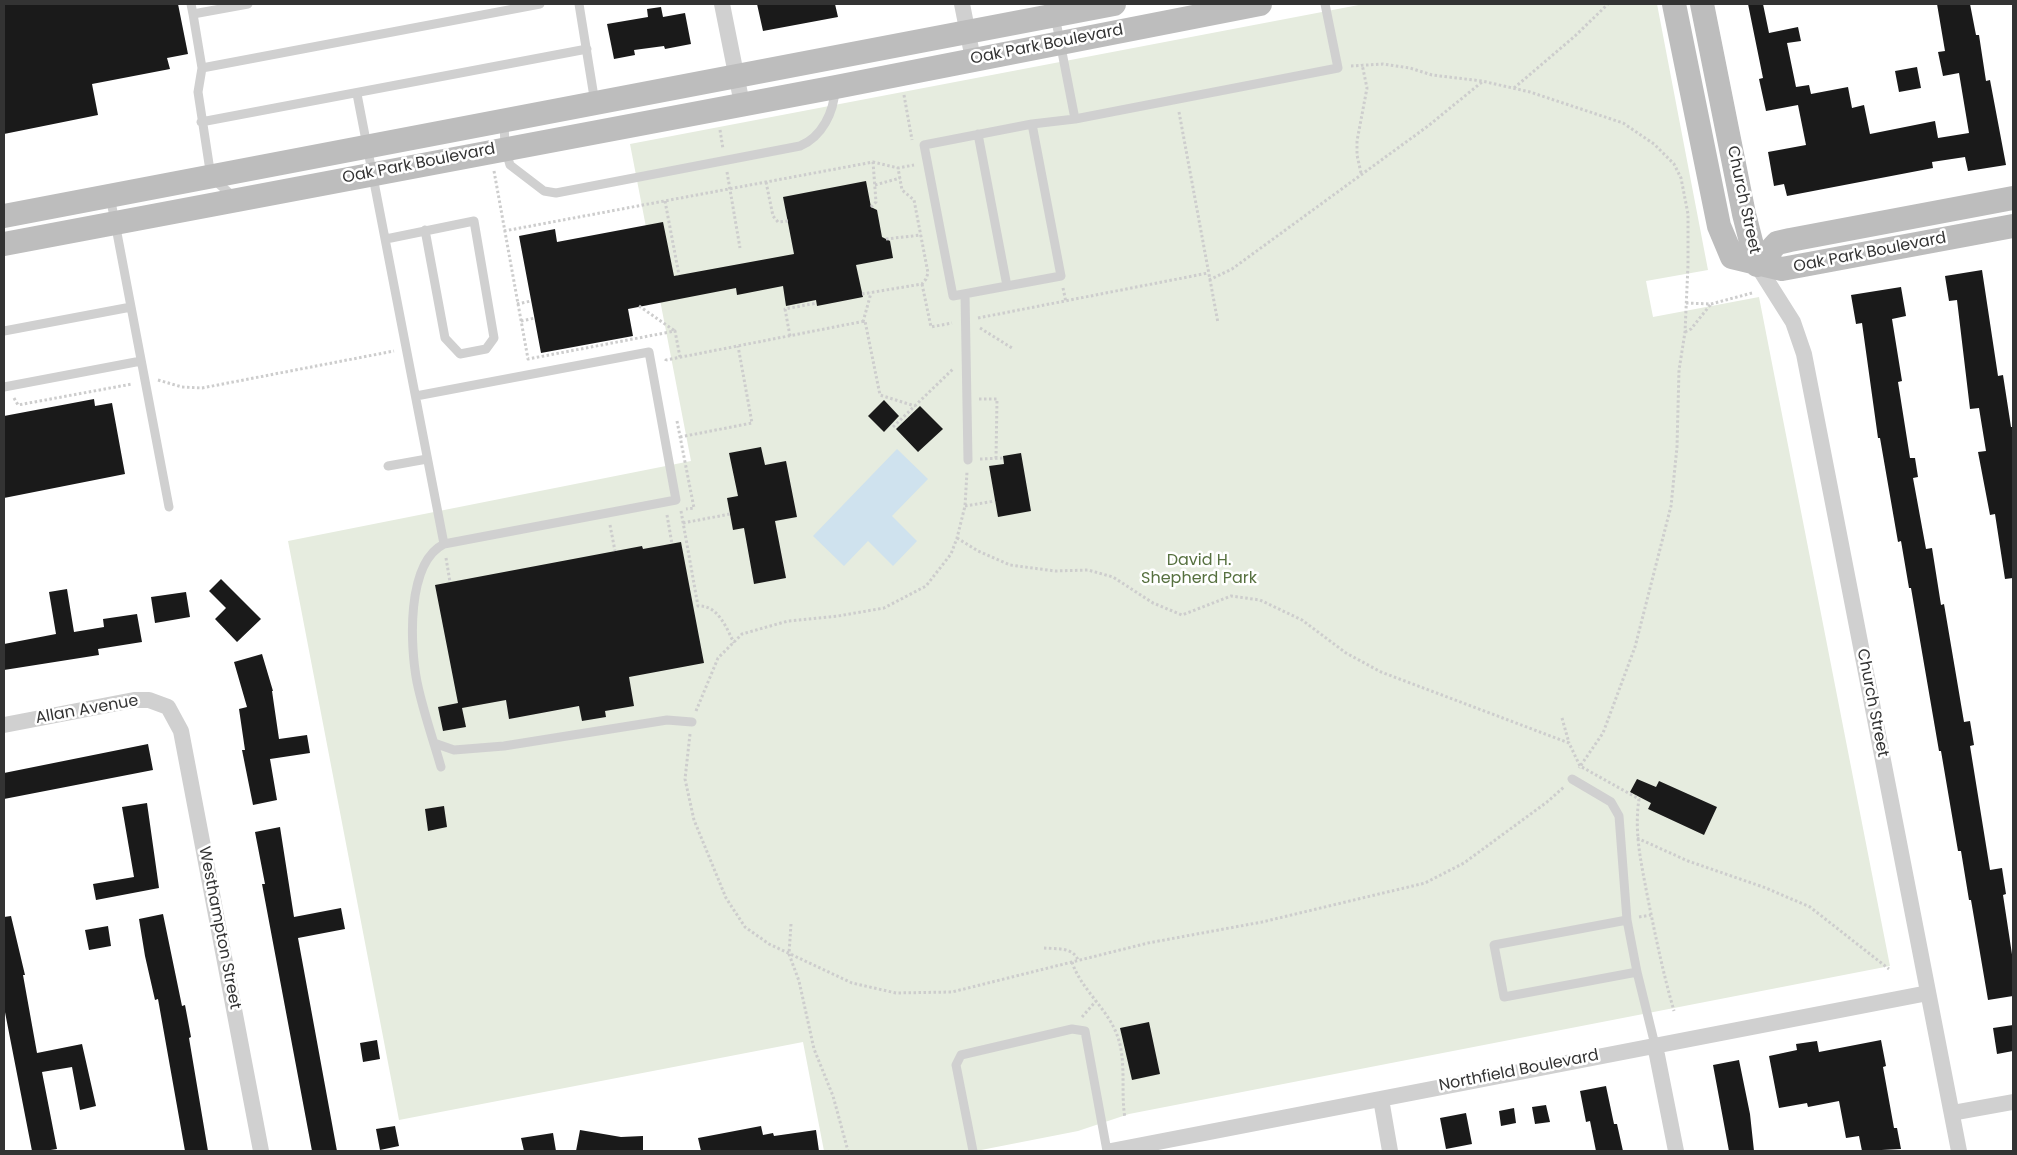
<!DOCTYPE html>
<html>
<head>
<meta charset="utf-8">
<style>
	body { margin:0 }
	#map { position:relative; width:2017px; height:1155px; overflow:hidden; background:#fff; font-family:Poppins,sans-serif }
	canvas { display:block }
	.frame { position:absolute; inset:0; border:5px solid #333; pointer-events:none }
</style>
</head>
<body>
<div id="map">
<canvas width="2017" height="1155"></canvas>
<div class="frame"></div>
</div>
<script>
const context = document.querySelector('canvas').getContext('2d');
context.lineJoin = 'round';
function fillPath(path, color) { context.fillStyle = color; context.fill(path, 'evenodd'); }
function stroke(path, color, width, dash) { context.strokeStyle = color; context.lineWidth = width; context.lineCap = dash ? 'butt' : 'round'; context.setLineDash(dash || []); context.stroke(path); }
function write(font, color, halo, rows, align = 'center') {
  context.font = font + ' Poppins,sans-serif'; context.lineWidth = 5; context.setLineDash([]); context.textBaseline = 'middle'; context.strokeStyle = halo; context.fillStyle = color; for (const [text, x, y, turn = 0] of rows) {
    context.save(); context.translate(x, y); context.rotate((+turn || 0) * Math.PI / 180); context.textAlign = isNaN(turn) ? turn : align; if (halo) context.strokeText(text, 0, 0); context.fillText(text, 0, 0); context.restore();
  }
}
const green = new Path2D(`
	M 1364,4 L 1657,4 L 1708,270 L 1646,281 L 1653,317 L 1759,297 L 1890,966 L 1129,1114 L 1078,1131 L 976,1151 L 824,1151 L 803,1042 L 399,1120 L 288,541 L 691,461 L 630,144 Z`);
const water = new Path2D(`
	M 897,449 L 928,479 L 892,516 L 917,541 L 893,566 L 868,541 L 844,566 L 813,536 Z`);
const building = new Path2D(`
	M 4,4 L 178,4 L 188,54 L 167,58 L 170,69 L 92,84 L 98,115 L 4,134 Z
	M 757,4 L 835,4 L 838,17 L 763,31 Z
	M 1748,4 L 1763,4 L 1769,33 L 1798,27 L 1801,41 L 1787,43 L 1796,87 L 1809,85 L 1811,94 L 1848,87 L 1852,108 L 1864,105 L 1870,134 L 1935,121 L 1938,138 L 1969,133 L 1959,73 L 1943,76 L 1938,52 L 1945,51 L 1937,4 L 1970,4 L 1976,35 L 1979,35 L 1986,81 L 1990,80 L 2006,165 L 1968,171 L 1965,157 L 1932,162 L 1933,168 L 1787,196 L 1784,184 L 1774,186 L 1768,152 L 1806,145 L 1798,105 L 1766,111 L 1759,79 L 1763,78 Z
	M 661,7 L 663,17 L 685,13 L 691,44 L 665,49 L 664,46 L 634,50 L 635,55 L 614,59 L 607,24 L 648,17 L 647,9 Z
	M 1917,67 L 1921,88 L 1899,92 L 1895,71 Z
	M 866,181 L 871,207 L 877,210 L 882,237 L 890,241 L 893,258 L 856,265 L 863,297 L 817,306 L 816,300 L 786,306 L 783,286 L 737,295 L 736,288 L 628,309 L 633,336 L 541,353 L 519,236 L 555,229 L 557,242 L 663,222 L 674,276 L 794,254 L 783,197 Z
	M 1982,270 L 1998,376 L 2003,375 L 2011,427 L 2013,427 L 2013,578 L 2005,579 L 1995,514 L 1990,515 L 1978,452 L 1986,451 L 1979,408 L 1970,409 L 1957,300 L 1949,301 L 1945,276 Z
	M 1901,287 L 1906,316 L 1892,319 L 1902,381 L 1898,382 L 1910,458 L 1915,458 L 1918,477 L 1913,478 L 1926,549 L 1932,548 L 1941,605 L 1944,604 L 1964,722 L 1970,721 L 1974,745 L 1970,746 L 1990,870 L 2002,868 L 2006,894 L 2003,895 L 2013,961 L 2013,996 L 1988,1000 L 1971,900 L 1969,900 L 1961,851 L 1958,851 L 1941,751 L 1939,751 L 1911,588 L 1909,588 L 1901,541 L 1898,542 L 1880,438 L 1878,438 L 1862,323 L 1856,324 L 1851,295 Z
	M 94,399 L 95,406 L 112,403 L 125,474 L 4,498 L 4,416 Z
	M 884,400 L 899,416 L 884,432 L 868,416 Z
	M 920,406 L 943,429 L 918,452 L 896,429 Z
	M 761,447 L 765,465 L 786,461 L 797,517 L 775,521 L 786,578 L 754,584 L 744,528 L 733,530 L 727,498 L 738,496 L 729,453 Z
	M 1021,453 L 1031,511 L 998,517 L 989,466 L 1004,464 L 1003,456 Z
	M 681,542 L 704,663 L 629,677 L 634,706 L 605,711 L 606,717 L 582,721 L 579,706 L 509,719 L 506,700 L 462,708 L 466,727 L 443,731 L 438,707 L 458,703 L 435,585 L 642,546 L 643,549 Z
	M 221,579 L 261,619 L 237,642 L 215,619 L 226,608 L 209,591 Z
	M 67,589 L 74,632 L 104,627 L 103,619 L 137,614 L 142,642 L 98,649 L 99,655 L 4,670 L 4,644 L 56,634 L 49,592 Z
	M 186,592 L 190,617 L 155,623 L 151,597 Z
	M 262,654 L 273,691 L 272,691 L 279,739 L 307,735 L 310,753 L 270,759 L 277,800 L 253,805 L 242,750 L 245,750 L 239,709 L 247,707 L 234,662 Z
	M 148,744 L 153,770 L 4,799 L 4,773 Z
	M 1637,779 L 1656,787 L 1659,781 L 1717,807 L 1704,835 L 1648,809 L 1651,803 L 1630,792 Z
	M 147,803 L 159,888 L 96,900 L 93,884 L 134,877 L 122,807 Z
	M 444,806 L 447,827 L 428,831 L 425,809 Z
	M 280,827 L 294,917 L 341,908 L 345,929 L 298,938 L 337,1151 L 312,1151 L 262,884 L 265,884 L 255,832 Z
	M 163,914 L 182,1006 L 185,1005 L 191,1037 L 189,1038 L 208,1151 L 185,1151 L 158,999 L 155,1000 L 145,956 L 139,919 Z
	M 11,916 L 25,975 L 23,975 L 37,1053 L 82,1044 L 96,1106 L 80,1110 L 72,1067 L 42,1072 L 57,1149 L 44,1151 L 32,1151 L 4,1007 L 4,917 Z
	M 108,926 L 111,946 L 89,950 L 85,930 Z
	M 1149,1022 L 1160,1074 L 1132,1080 L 1120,1028 Z
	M 2013,1025 L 2013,1051 L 1997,1054 L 1993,1028 Z
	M 377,1040 L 380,1059 L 363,1062 L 360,1043 Z
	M 1881,1040 L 1886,1066 L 1883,1067 L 1894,1128 L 1897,1128 L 1901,1149 L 1862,1151 L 1859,1136 L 1846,1138 L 1839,1101 L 1808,1107 L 1807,1103 L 1779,1108 L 1769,1056 L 1797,1050 L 1796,1044 L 1817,1041 L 1819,1052 Z
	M 1739,1060 L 1750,1114 L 1754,1151 L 1729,1151 L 1713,1065 Z
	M 1606,1086 L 1614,1124 L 1617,1124 L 1623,1151 L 1596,1151 L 1590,1121 L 1586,1122 L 1580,1091 Z
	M 1546,1105 L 1550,1122 L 1535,1124 L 1532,1107 Z
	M 1514,1108 L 1516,1123 L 1501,1126 L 1499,1111 Z
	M 1466,1113 L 1472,1144 L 1446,1149 L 1440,1118 Z
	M 395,1126 L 399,1146 L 380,1150 L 376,1129 Z
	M 761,1126 L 763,1135 L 773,1133 L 774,1136 L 816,1130 L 819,1151 L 701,1151 L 698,1138 Z
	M 580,1130 L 621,1137 L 643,1136 L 643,1151 L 576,1151 Z
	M 553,1133 L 556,1151 L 524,1151 L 521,1138 Z`);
const path = new Path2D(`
	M 1351,66 L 1383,64 L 1410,68 L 1432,75 L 1482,81 L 1530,92 L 1623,123 L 1654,144 L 1674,164 L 1681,178 L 1688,214 L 1688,265 L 1685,332 L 1679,370 L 1677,447 L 1671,506 L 1635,647 L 1603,733 L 1579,768
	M 1514,88 L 1575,36 L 1608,4
	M 904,95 L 912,140
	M 1179,112 L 1218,323
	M 720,130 L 723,149
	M 494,171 L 528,359 L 675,331 L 680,357
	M 727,172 L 740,248
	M 1361,173 L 1357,155 L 1357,141 L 1367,88 L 1362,64
	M 766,182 L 773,216 L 778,222 L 788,221
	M 875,185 L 900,178
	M 665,201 L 679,275
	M 871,207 L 876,202 L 873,162
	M 504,231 L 873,162 L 898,168
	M 886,239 L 921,235
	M 1209,280 L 1232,269 L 1428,126 L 1482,82
	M 922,284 L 931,327 L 952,323
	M 1063,288 L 1066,302
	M 862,294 L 922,284 L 926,279 L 928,273 L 914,200 L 902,190 L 898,168 L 914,165
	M 1686,303 L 1711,304 L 1752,293
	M 517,304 L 531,301
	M 639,306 L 675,331
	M 978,318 L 1208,273
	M 521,321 L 535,318
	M 863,322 L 871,293
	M 980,328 L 1012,348
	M 1685,332 L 1691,329 L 1711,304
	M 790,336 L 785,309 L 817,303
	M 666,361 L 666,360 L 865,321 L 880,395 L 915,406
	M 158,380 L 182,387 L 202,388 L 394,351
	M 14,398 L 18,405 L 132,384
	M 979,399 L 997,399 L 996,459
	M 677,421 L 694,508 L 686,509
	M 893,427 L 953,369
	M 680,437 L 752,423 L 738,346
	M 980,459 L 1003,458
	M 965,506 L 995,501
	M 681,511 L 698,606 C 718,605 726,627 734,643
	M 667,515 L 672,544
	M 683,523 L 730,514
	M 610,525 L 615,551
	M 957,538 L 978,551 L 1010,565 L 1055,571 L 1088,570 L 1113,577 L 1153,603 L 1182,615 L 1231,596 L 1260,600 L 1302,620 L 1346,653 L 1381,672 L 1569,743 L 1580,766 L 1639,799 C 1634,832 1641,862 1647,894 C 1655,934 1663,973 1674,1011
	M 446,558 L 450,582
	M 696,711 L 718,658 L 742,634 L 788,621 L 838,616 L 884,608 L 926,586 L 951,554 L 957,538 L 965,506 L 967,472
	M 1562,718 L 1569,743
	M 690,734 L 685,779 L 694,820 L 726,898 L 745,927 L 769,944 L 852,983 L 896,993 L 952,992 L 1148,943 L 1262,922 L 1425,883 L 1464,863 L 1547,802 L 1564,787
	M 1637,838 L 1688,861 L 1766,888 L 1810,907 L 1889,969
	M 1639,917 L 1651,915
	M 791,924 L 789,954 L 799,981 L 814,1049 L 833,1096 L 848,1151
	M 1044,948 C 1056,949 1073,947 1078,960
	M 1072,962 C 1080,987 1104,1006 1115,1030 C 1128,1058 1120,1090 1125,1118
	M 1082,1017 L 1096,1001`);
const lane = new Path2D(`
	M 191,4 L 193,14
	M 579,4 L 595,103
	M 1055,16 L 1075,119
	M 202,68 L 540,4
	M 357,94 L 444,544 L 676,500 L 649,352 L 416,396
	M 504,121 L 505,148 L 510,165 L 544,191 L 556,193 L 800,146 C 822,137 834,112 835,89
	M 201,122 L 587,49
	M 1032,124 L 1061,276 L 953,296 L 924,145 L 1032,124 L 1075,119 L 1338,68 L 1325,4
	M 978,134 L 1007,286
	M 110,196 L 169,507
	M 235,198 L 211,177 L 198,92 L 202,68 L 193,14 L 248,4
	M 386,239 L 474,221 L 494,338 L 486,349 L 460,354 L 445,338 L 425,230
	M 965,294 L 968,460
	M 4,331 L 131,307
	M 4,387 L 141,361
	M 388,466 L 427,459
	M 434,743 L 454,750 L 504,746 L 667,720 L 692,722
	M 441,767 C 433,739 423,711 417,682 C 410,646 406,563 444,544
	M 1572,779 L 1611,802 L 1619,816 L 1627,920
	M 1637,972 L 1627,920 L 1494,945 L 1504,997 L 1637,972 L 1655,1045
	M 973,1151 L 956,1065 L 961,1055 L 1072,1029 L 1085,1031 L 1107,1151`);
const street = new Path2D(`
	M 722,4 L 742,104
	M 962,4 L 973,59
	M 1757,265 L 1793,322 L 1804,354 L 1959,1151
	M 4,725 L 134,700 L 149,700 L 168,707 L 181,731 L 261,1151
	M 1655,1045 L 1676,1151
	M 1381,1099 L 1390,1151
	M 1952,1113 L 2013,1102
	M 1111,1151 L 1928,993`);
const secondary = new Path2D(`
	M 1674,4 L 1719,226 L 1732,257 L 1782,269 L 2013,226
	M 1702,4 L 1744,214 L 1757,265
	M 4,216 L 1114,4
	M 4,244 L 836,87 L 1260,4
	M 1757,265 L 1777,243 L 1790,240 L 2013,198`);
const streetNames = [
	["Oak Park Boulevard",1047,45,-11],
	["Oak Park Boulevard",419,164,-11],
	["Church Street",1743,200,78],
	["Oak Park Boulevard",1870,253,-11],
	["Church Street",1872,703,79],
	["Allan Avenue",87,710,-10],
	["Westhampton Street",219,928,79],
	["Northfield Boulevard",1519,1071,-11]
];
const parkNames = [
	["David H.",1199,561],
	["Shepherd Park",1199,579]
];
fillPath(green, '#e6ecdf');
fillPath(water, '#cfe2ee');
fillPath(building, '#1a1a1a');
stroke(path, '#cdcdcd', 3, [2.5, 2.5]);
stroke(lane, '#d0d0d0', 9);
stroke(street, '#d0d0d0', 16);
stroke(secondary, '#bdbdbd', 24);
write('16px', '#333', '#fff', streetNames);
write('16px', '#56703f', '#fff', parkNames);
</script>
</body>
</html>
